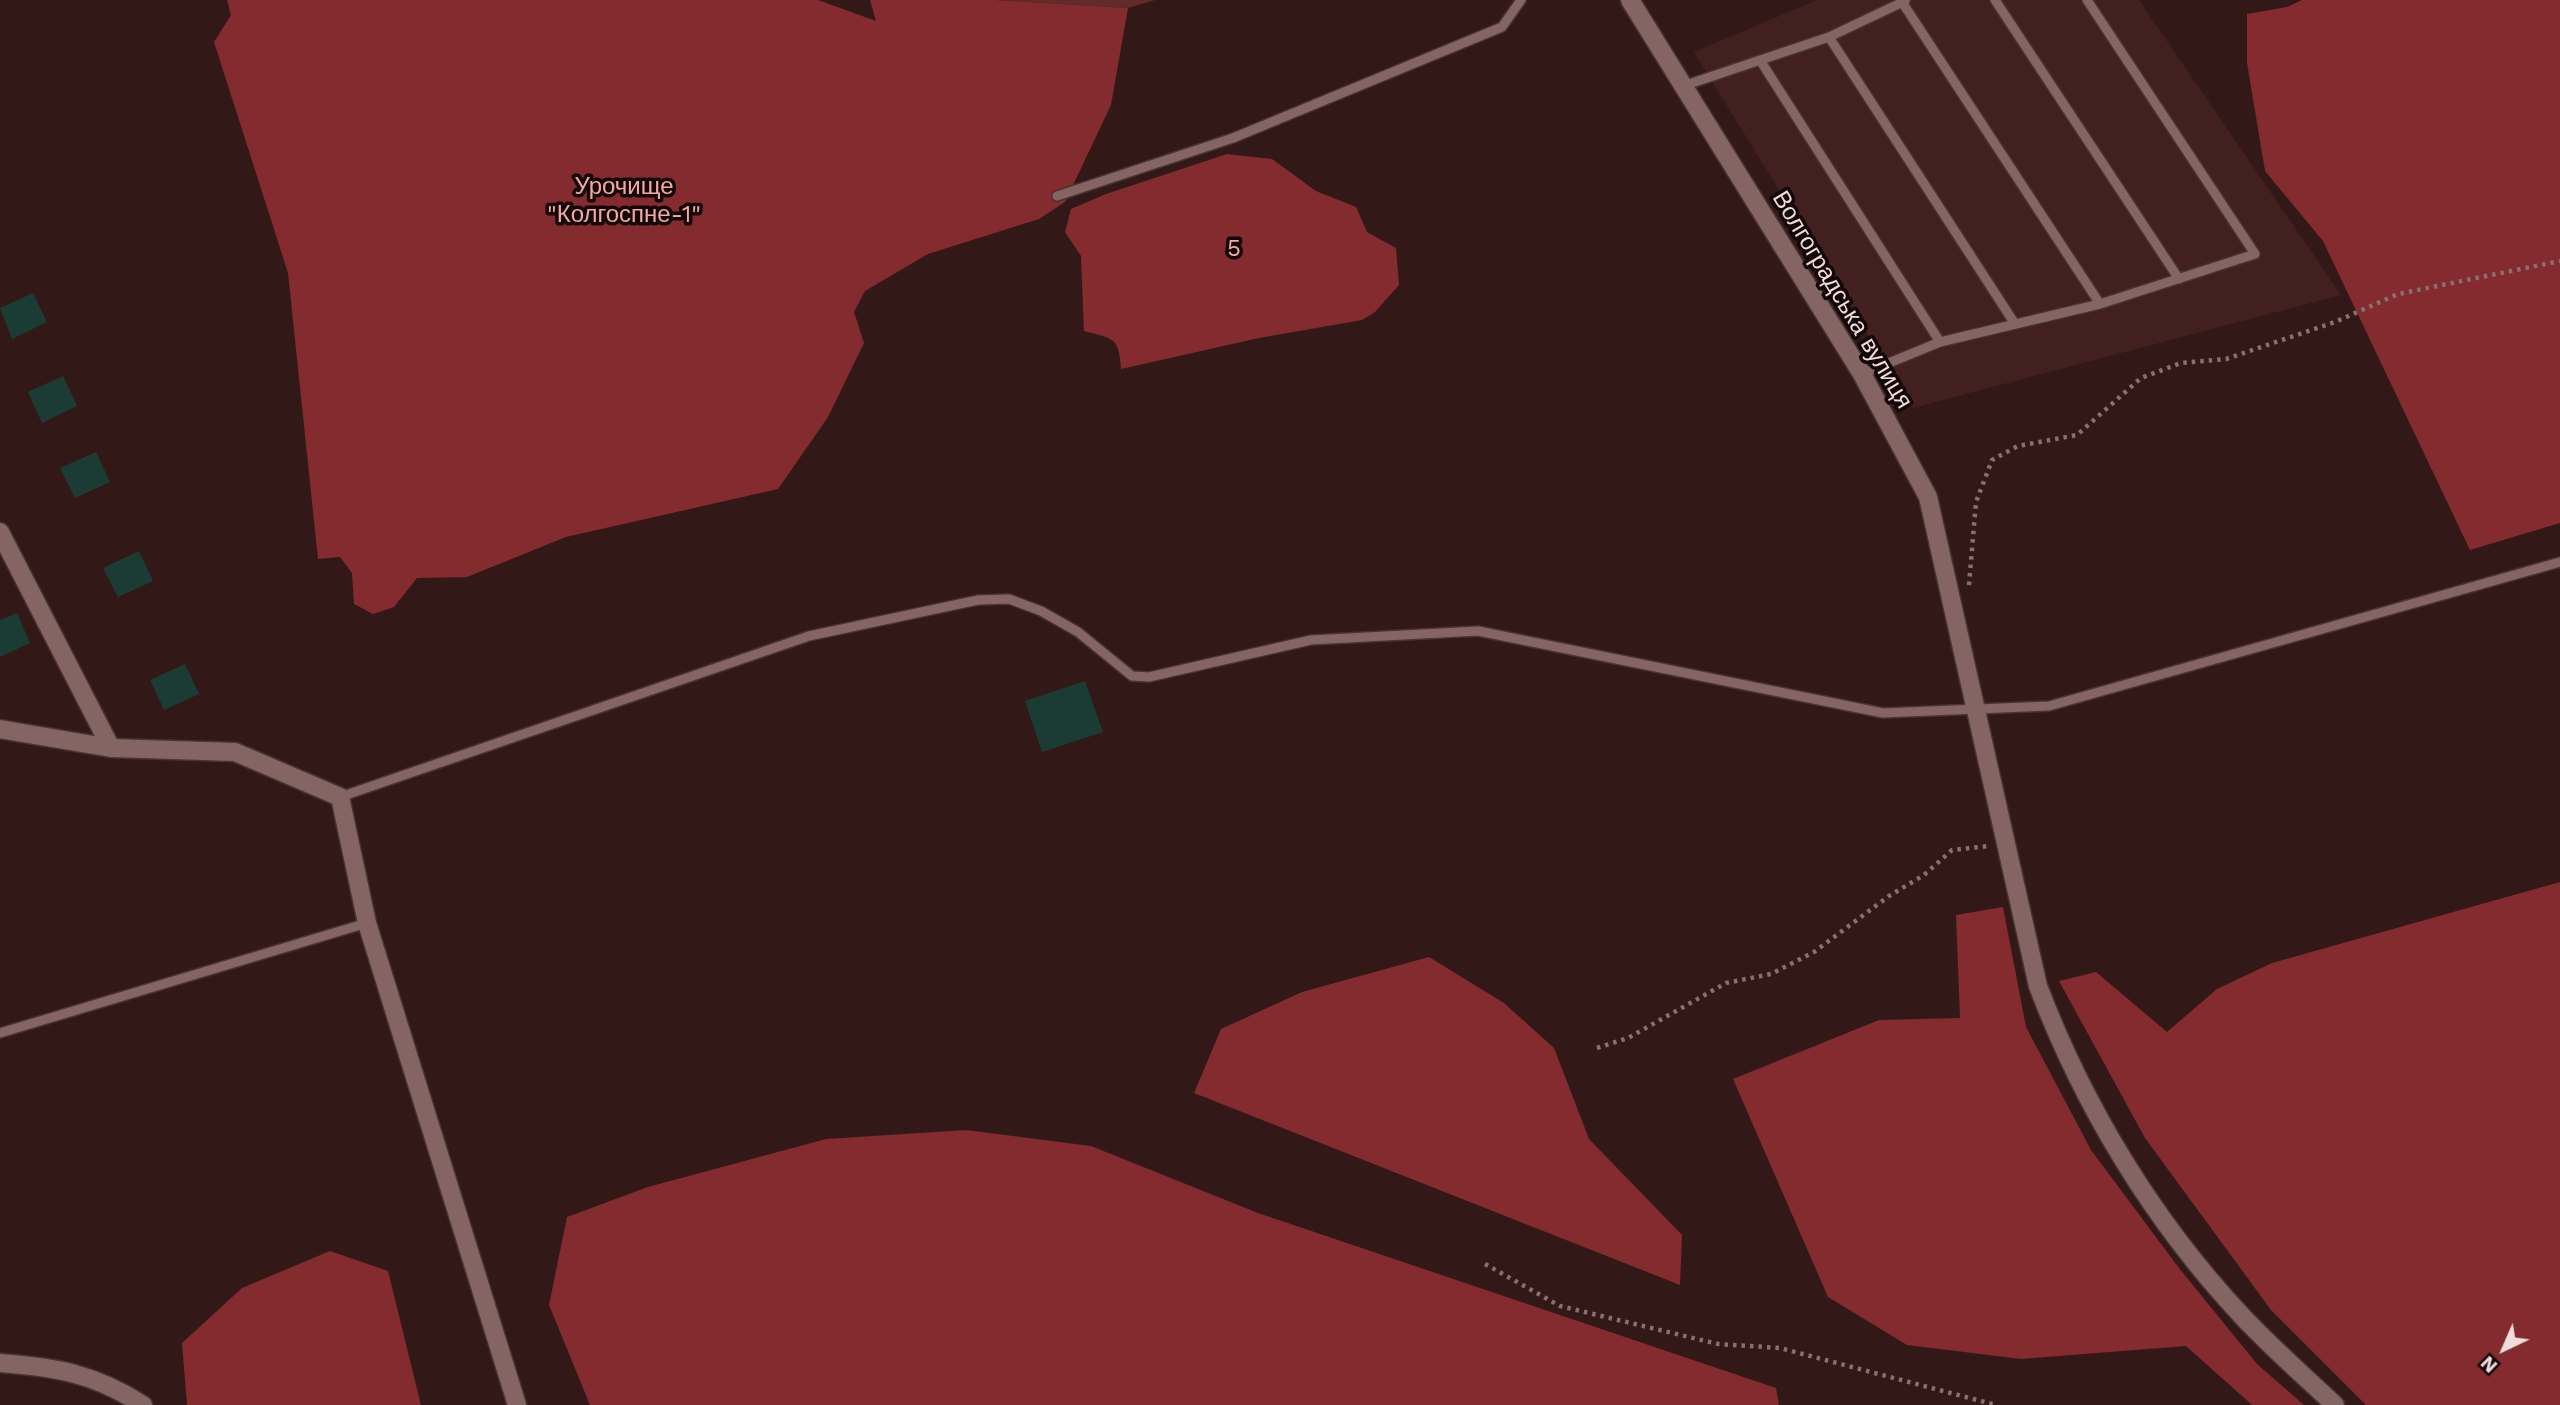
<!DOCTYPE html>
<html>
<head>
<meta charset="utf-8">
<style>
	body { margin:0 }
	#map { position:relative; width:2560px; height:1405px; overflow:hidden; background:#321918; font-family:"Work Sans",sans-serif }
	canvas { display:block }
	.north { position:absolute; left:2469px; top:1314px; width:70px; height:70px; -webkit-text-stroke:5px #130707; paint-order:stroke; rotate:224deg; font-size:19px; font-weight:700; line-height:28px; text-align:center; color:#efdcdb }
	.north::after { content:''; display:block; margin:auto; width:24px; height:32px; background:#efdcdb; clip-path:polygon(50% 0,100% 100%,50% 72%,0 100%) }
</style>
</head>
<body>
<div id="map">
<canvas width="2560" height="1405"></canvas>
<div class="north">N</div>
</div>
<script>
const context = document.querySelector('canvas').getContext('2d');
context.lineJoin = 'round';
function fillPath(path, color) { context.fillStyle = color; context.fill(path, 'evenodd'); }
function stroke(path, color, width, dash) { context.strokeStyle = color; context.lineWidth = width; context.lineCap = dash ? 'butt' : 'round'; context.setLineDash(dash || []); context.stroke(path); }
function write(font, color, halo, rows, align = 'center') {
  context.font = font + ' "Work Sans",sans-serif'; context.lineWidth = 7; context.setLineDash([]); context.textBaseline = 'middle'; context.strokeStyle = halo; context.fillStyle = color; for (const [text, x, y, turn = 0] of rows) {
    context.save(); context.translate(x, y); context.rotate((+turn || 0) * Math.PI / 180); context.textAlign = isNaN(turn) ? turn : align; if (halo) context.strokeText(text, 0, 0); context.fillText(text, 0, 0); context.restore();
  }
}
const built = new Path2D(`
	M 1817,0 L 2139,0 L 2341,295 L 1913,408 L 1694,52 Z`);
const green = new Path2D(`
	M 995,0 L 1155,0 L 1128,8 Z`);
const forest = new Path2D(`
	M 227,0 L 818,0 L 876,21 L 870,0 L 995,0 L 1128,8 L 1111,105 L 1065,202 L 1039,219 L 928,254 L 865,291 L 854,312 L 864,343 L 828,417 L 778,489 L 566,537 L 467,577 L 417,578 L 394,607 L 373,614 L 354,604 L 352,573 L 340,557 L 318,559 L 288,273 L 214,42 L 231,15 Z
	M 2302,0 L 2560,0 L 2560,523 L 2470,550 L 2323,241 L 2265,171 L 2247,63 L 2247,14 L 2287,7 Z
	M 1227,154 L 1272,159 L 1316,191 L 1356,207 L 1367,232 L 1396,248 L 1399,285 L 1375,312 L 1362,320 L 1259,338 L 1121,369 C 1119,337 1114,339 1084,331 L 1081,256 L 1065,232 L 1071,209 L 1106,194 Z
	M 2560,882 L 2560,1405 L 2366,1405 L 2271,1310 L 2145,1138 L 2059,981 L 2096,972 L 2167,1032 L 2217,989 L 2272,963 Z
	M 2003,907 L 2026,1027 L 2091,1150 L 2179,1268 L 2257,1364 L 2304,1405 L 2252,1405 L 2186,1346 L 2021,1359 L 1907,1345 L 1828,1297 L 1733,1079 L 1879,1020 L 1960,1018 L 1956,915 Z
	M 1429,957 L 1504,1003 L 1554,1048 L 1589,1139 L 1682,1235 L 1680,1285 L 1194,1093 L 1221,1029 L 1302,992 Z
	M 966,1130 L 1091,1146 L 1258,1213 L 1776,1388 L 1779,1405 L 590,1405 L 549,1305 L 567,1217 L 648,1187 L 826,1139 Z
	M 330,1251 L 388,1271 L 421,1405 L 187,1405 L 182,1343 L 242,1288 Z`);
const building = new Path2D(`
	M 33,293 L 47,322 L 12,339 L 0,308 Z
	M 63,376 L 77,406 L 42,423 L 28,392 Z
	M 96,452 L 110,482 L 75,498 L 60,468 Z
	M 139,551 L 153,581 L 118,597 L 103,568 Z
	M 17,613 L 30,643 L 0,657 L 0,620 Z
	M 185,664 L 199,694 L 164,710 L 150,680 Z
	M 1085,681 L 1103,732 L 1042,752 L 1025,701 Z`);
const path = new Path2D(`
	M 1969,585 L 1976,502 L 1992,460 L 2018,446 L 2077,435 L 2141,378 L 2181,363 L 2226,359 L 2335,322 L 2398,294 L 2560,261
	M 1597,1048 L 1628,1038 L 1726,983 L 1771,974 L 1814,952 L 1889,896 L 1924,875 L 1952,850 L 1989,846
	M 1485,1264 L 1560,1306 L 1718,1344 L 1780,1348 L 1996,1405`);
const lane = new Path2D(`
	M 1995,0 L 2179,279
	M 1902,2 L 2100,304
	M 1829,37 L 2015,324
	M 1760,60 L 1940,342
	M 1683,86 L 1829,37 L 1905,1
	M 1057,196 L 1233,138 L 1502,27 L 1521,0
	M 1862,374 L 1940,342 L 2100,304 L 2255,254 L 2087,0
	M 340,797 L 809,636 L 978,600 L 1009,599 L 1041,611 L 1078,632 L 1132,676 L 1149,677 L 1311,640 L 1478,631 L 1883,713 L 2049,706 L 2560,562
	M 0,1033 L 367,923`);
const street = new Path2D(`
	M 1630,0 L 1862,374 L 1928,497 L 2038,986 C 2084,1107 2153,1221 2242,1316 C 2271,1347 2304,1376 2335,1405
	M 0,532 L 111,748
	M 0,729 L 111,748 L 235,752 L 340,797 L 367,923 L 517,1405
	M 0,1363 C 56,1367 95,1374 143,1405`);
const parkNames = [
	["Урочище",624,187],
	["\"Колгоспне-1\"",624,215],
	["5",1234,249]
];
const streetNames = [
	["Волгоградська вулиця",1842,300,59]
];
fillPath(built, '#41201f');
fillPath(green, '#612b2a');
fillPath(forest, '#832b2e');
fillPath(building, '#1b3c34');
stroke(lane, '#483433', 12);
stroke(street, '#483433', 21);
stroke(path, '#87706f', 4.5, [3.5, 5]);
stroke(lane, '#856563', 9);
stroke(street, '#856563', 18);
write('24px', '#f4a8a4', '#130707', parkNames);
write('24px', '#efdcdb', '#130707', streetNames);
</script>
</body>
</html>
